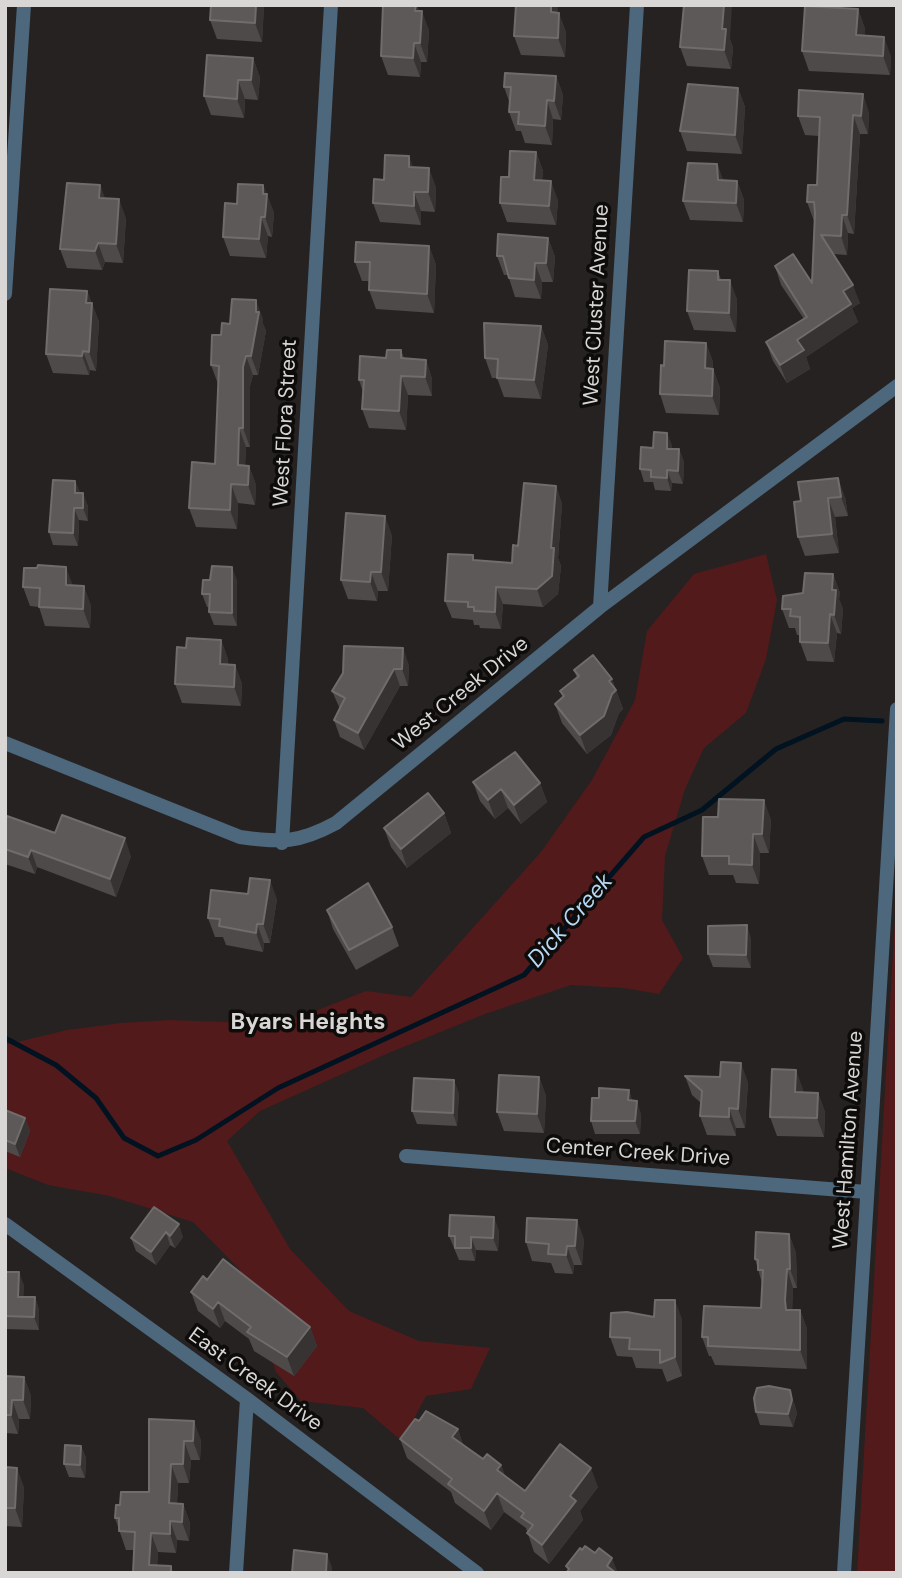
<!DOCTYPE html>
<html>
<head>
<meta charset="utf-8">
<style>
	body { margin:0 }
	#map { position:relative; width:902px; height:1578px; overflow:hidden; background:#262221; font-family:"DM Sans",sans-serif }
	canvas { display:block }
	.frame { position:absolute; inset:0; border:7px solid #d9d6d6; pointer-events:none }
</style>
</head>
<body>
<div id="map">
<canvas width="902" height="1578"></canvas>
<div class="frame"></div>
</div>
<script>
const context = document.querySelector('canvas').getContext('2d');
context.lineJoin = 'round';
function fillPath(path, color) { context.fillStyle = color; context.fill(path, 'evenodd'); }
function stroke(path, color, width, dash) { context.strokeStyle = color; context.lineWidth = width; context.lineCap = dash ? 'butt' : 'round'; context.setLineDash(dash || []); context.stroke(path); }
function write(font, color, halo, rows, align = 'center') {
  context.font = font + ' "DM Sans",sans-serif'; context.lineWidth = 7; context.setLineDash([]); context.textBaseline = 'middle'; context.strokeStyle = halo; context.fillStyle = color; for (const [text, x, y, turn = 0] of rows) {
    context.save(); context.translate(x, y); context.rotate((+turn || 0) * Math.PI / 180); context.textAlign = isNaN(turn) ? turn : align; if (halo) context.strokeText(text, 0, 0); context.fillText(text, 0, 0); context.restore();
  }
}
const green = new Path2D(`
	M 766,554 L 777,600 L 766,659 L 746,713 L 704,748 L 685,789 L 665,856 L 662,920 L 683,958 L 659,994 L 624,988 L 571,985 L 485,1014 L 391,1052 L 260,1111 L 227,1141 L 290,1249 L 349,1311 L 419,1341 L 490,1348 L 471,1389 L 426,1396 L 402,1441 L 363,1408 L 301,1401 L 276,1372 L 240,1270 L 193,1222 L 110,1196 L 48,1185 L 5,1168 L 5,1045 L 67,1030 L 121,1023 L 170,1020 L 254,1023 L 303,1016 L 366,991 L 411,997 L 541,852 L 592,780 L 635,700 L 647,631 L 694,574 Z
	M 897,884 L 897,1573 L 857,1573 Z`);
const stream = new Path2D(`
	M 5,1038 L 56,1065 L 96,1098 L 124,1138 L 158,1156 L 196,1140 L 278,1088 L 524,975 L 644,837 L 702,810 L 776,749 L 844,719 L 882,721`);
const minor = new Path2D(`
	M 5,294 L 24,5
	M 600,607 L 637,5
	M 5,743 L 240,837 C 281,843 299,843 336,823 L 600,607 L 897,386
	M 282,843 L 331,5
	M 406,1156 L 867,1192
	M 5,1224 L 247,1399 L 477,1573
	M 236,1573 L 247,1399
	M 844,1573 L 897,709`);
const wall = new Path2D(`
	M 264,5 L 262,42 L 217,39 L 210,20 Z
	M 858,9 L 865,29 L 864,35 L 891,56 L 890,75 L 809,71 L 802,51 Z
	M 419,11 L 429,30 L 427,62 L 421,62 L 420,77 L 388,75 L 381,56 Z
	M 558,12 L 566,32 L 565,57 L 521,55 L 514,36 Z
	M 730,39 L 733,48 L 731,69 L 687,66 L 680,47 Z
	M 253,58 L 260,78 L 258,100 L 245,99 L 244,118 L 211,115 L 204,96 Z
	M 556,76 L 563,95 L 561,120 L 553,119 L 552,145 L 525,143 L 521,131 L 516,131 L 509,112 L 510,104 L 504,87 Z
	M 738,88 L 745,107 L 742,154 L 687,151 L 680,131 Z
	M 869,112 L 868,134 L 860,134 L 854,234 L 848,233 L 847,255 L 833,254 L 860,303 L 852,308 L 858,322 L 806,357 L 810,369 L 787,383 L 773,361 L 766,342 L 804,319 L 781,285 L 775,266 L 812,283 L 815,221 L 814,221 L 807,202 L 817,185 L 819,136 L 805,135 L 798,116 Z
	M 536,152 L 543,171 L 542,181 L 558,200 L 556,225 L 507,222 L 500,203 L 509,177 Z
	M 717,164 L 723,180 L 737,181 L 744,200 L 743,222 L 690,220 L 683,201 Z
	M 413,167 L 436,187 L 435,212 L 421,211 L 421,225 L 380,222 L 373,203 L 384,180 Z
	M 100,185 L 105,199 L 126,218 L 123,263 L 105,262 L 102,270 L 67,268 L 60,249 Z
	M 263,185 L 274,213 L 272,237 L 268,236 L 266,258 L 230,256 L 223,237 L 237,204 Z
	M 548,238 L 555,257 L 553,282 L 542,282 L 541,299 L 515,297 L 508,275 L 504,275 L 497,256 Z
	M 429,246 L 436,265 L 434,313 L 376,309 L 369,290 L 369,281 L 362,281 L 355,262 Z
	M 718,271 L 721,280 L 737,299 L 736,332 L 694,330 L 687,311 Z
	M 87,291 L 99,322 L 96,371 L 90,370 L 89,375 L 53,373 L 46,354 Z
	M 263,319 L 263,324 L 266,331 L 258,375 L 253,375 L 250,386 L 250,447 L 246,447 L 245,466 L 249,466 L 256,485 L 255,505 L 238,503 L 237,529 L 196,527 L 189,508 L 215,464 L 218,384 L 211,365 L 221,335 L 230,324 Z
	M 541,326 L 548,345 L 541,399 L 504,397 L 497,378 L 492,378 L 485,358 Z
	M 706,343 L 713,362 L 713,369 L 720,388 L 719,415 L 666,413 L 660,394 L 664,366 Z
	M 401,350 L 404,358 L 426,360 L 432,379 L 432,396 L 408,395 L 406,430 L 369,428 L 362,409 L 363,392 L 359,380 L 386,358 Z
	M 672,445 L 672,449 L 679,449 L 684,462 L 683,484 L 672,483 L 671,491 L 655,490 L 653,482 L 644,482 L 640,469 L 653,448 Z
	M 75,481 L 80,493 L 88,506 L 88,521 L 79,520 L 78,546 L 53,545 L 49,532 Z
	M 556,486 L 562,504 L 558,558 L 561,566 L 558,594 L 543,607 L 503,604 L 501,629 L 480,628 L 479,625 L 474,625 L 473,620 L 452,618 L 445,601 L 475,561 L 512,563 L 518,546 Z
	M 845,497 L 848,516 L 835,517 L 839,553 L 805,556 L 798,537 L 794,502 Z
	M 392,535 L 388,591 L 378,591 L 377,601 L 348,599 L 341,580 Z
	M 833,574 L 840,593 L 839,599 L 843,609 L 841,634 L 837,633 L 834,662 L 807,661 L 800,642 L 800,635 L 797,635 L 795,628 L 789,628 L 782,609 L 803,593 Z
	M 237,580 L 237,626 L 214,625 L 209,612 L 210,607 L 207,607 L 202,594 Z
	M 73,585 L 91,605 L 90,628 L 45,626 L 39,607 L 30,606 L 23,587 Z
	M 221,640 L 228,659 L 228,665 L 235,665 L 242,684 L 241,706 L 182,703 L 175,684 L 186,648 Z
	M 409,665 L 408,686 L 400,686 L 364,750 L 340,737 L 334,720 L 340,709 L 332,691 L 343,673 Z
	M 574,670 L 612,679 L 623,709 L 619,713 L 611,735 L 587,754 L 562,723 L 555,704 L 563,698 L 560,691 L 577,678 Z
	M 473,782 L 540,783 L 547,802 L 521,824 L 508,808 L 495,819 L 480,801 Z
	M 444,813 L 451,833 L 407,868 L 391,847 L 384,828 Z
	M 771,819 L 769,853 L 760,853 L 759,884 L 736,883 L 733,875 L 709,875 L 702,856 Z
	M 55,833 L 131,856 L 116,897 L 37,867 L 35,874 L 5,864 L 5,849 Z
	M 277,899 L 270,943 L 264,943 L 263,952 L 226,945 L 223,937 L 215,937 L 208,918 Z
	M 327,910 L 392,927 L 399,946 L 356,970 L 333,929 Z
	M 751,938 L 751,968 L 713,967 L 708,954 Z
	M 685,1076 L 748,1082 L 745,1128 L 736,1128 L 736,1136 L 707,1135 L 700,1116 L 701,1103 L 692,1095 Z
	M 539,1077 L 546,1096 L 544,1133 L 504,1131 L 497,1112 Z
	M 803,1089 L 803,1092 L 818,1093 L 825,1112 L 824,1137 L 777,1136 L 770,1117 Z
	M 629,1090 L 632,1101 L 641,1114 L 640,1134 L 595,1134 L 591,1121 L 599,1098 Z
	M 459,1093 L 457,1126 L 417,1124 L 412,1111 Z
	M 5,1110 L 25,1118 L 30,1131 L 20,1157 L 5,1151 Z
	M 154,1207 L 183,1237 L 175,1248 L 170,1245 L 156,1265 L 136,1251 L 131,1238 Z
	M 499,1230 L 498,1251 L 476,1250 L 475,1261 L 459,1260 L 449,1236 Z
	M 789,1234 L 796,1253 L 797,1288 L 793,1288 L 792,1310 L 800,1310 L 807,1329 L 807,1369 L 715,1365 L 711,1356 L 709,1356 L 702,1337 L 761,1308 L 762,1283 L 755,1259 Z
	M 584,1239 L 582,1265 L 574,1265 L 573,1274 L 555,1273 L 551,1263 L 532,1261 L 526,1242 Z
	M 5,1272 L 24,1285 L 23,1297 L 35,1297 L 39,1310 L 39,1330 L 5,1329 Z
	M 207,1280 L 310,1327 L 317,1346 L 294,1376 L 254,1351 L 249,1339 L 225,1321 L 220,1328 L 198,1311 L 191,1292 Z
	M 654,1317 L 682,1319 L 682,1376 L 667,1382 L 662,1369 L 636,1368 L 632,1357 L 617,1356 L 610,1337 Z
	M 5,1376 L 24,1377 L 31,1396 L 30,1419 L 19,1419 L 18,1434 L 5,1433 Z
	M 794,1403 L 797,1413 L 793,1427 L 760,1425 L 756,1412 Z
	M 149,1419 L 201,1440 L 200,1460 L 191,1460 L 189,1483 L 178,1483 L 177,1504 L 183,1504 L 190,1523 L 189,1541 L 177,1540 L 176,1553 L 158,1552 L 157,1565 L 171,1566 L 173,1573 L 133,1573 L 134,1550 L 126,1550 L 115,1518 L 120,1505 L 149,1492 Z
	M 419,1421 L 458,1429 L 463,1445 L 483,1459 L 501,1465 L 505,1476 L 525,1491 L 598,1487 L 580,1511 L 583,1520 L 549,1564 L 534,1552 L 526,1528 L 504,1512 L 491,1530 L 455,1503 L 451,1492 L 407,1458 L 400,1439 Z
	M 81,1446 L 86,1458 L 85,1478 L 69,1477 L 64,1464 Z
	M 5,1467 L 24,1487 L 22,1527 L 5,1526 Z`);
const shadedWall = new Path2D(`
	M 256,5 L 264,5 L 262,42 L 255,23 Z
	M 416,5 L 417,5 L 422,18 L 422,11 L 429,30 L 427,62 L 420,43 Z
	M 551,5 L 558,5 L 557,31 L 551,12 Z
	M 724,5 L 732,5 L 730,39 L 733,48 L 731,69 L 724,50 L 722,29 Z
	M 858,9 L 865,29 L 863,54 L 856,35 Z
	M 559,13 L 566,32 L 565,57 L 558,38 Z
	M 884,37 L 891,56 L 890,75 L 883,56 Z
	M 414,43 L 421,62 L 420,77 L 413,58 Z
	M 253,58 L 260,78 L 258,100 L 251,80 Z
	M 556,76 L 563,95 L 561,120 L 554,101 Z
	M 238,80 L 245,99 L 244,118 L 237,99 Z
	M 738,88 L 745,107 L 742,154 L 735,135 Z
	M 863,94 L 869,112 L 868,134 L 861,116 Z
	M 547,100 L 553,119 L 552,145 L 545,126 Z
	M 853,115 L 860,134 L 854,234 L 847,215 Z
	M 536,152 L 543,171 L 541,199 L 534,180 Z
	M 409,156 L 416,175 L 409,167 Z
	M 717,164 L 724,183 L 718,180 Z
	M 429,168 L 436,187 L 435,212 L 428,192 Z
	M 551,181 L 558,200 L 556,225 L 549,206 Z
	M 737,181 L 744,200 L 743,222 L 736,203 Z
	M 100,185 L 107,204 L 99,198 Z
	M 263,185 L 274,213 L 272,237 L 265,217 L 263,194 Z
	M 414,192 L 421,211 L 421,225 L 414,206 Z
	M 119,199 L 126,218 L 123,263 L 116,244 Z
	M 842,215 L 848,233 L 847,255 L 841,236 Z
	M 261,217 L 268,236 L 266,258 L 259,239 Z
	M 548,238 L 555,257 L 553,282 L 546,263 Z
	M 98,243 L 105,262 L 102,270 L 95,251 Z
	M 429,246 L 436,265 L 434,313 L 427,294 Z
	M 535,263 L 542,282 L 541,299 L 534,280 Z
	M 730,280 L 737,299 L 736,332 L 729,313 Z
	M 853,285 L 860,303 L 852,308 L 858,322 L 806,357 L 810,369 L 787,383 L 780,365 L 797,340 L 843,291 Z
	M 87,291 L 99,322 L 96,371 L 89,352 L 86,303 Z
	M 256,300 L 263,319 L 263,324 L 266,331 L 258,375 L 251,356 Z
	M 541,326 L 548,345 L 541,399 L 534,380 Z
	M 706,343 L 713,362 L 712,388 L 705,368 Z
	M 83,351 L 90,370 L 89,375 L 82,356 Z
	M 246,356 L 253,375 L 250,386 L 250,447 L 243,428 L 243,367 Z
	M 426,360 L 432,379 L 432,396 L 425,377 Z
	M 713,369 L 720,388 L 719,415 L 712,396 Z
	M 401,376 L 408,395 L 406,430 L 399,411 Z
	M 239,428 L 246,447 L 244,484 L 238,465 Z
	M 667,433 L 672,445 L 671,461 L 667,449 Z
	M 679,449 L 684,462 L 683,484 L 678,471 Z
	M 249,466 L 256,485 L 255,505 L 248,485 Z
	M 667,470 L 672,483 L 671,491 L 667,478 Z
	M 838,478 L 845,497 L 848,516 L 841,497 Z
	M 75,481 L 80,494 L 75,493 Z
	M 231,484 L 238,503 L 237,529 L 230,510 Z
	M 556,486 L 562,504 L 558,558 L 561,566 L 558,594 L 543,607 L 537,589 L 551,548 Z
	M 83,493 L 88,506 L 88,521 L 83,508 Z
	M 828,498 L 835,517 L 839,553 L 832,534 Z
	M 74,508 L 79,520 L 78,546 L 73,533 Z
	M 385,516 L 392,535 L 388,591 L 381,572 Z
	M 66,567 L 73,586 L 66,585 Z
	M 232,567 L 237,580 L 237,626 L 232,613 Z
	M 371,572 L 378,591 L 377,601 L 370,582 Z
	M 833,574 L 840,593 L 839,599 L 843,609 L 841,634 L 834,615 L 832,590 Z
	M 84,586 L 91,605 L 90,628 L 83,609 Z
	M 496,587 L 503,604 L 501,629 L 495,612 Z
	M 830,614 L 837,633 L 834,662 L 828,643 Z
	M 221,640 L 228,659 L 227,683 L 220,664 Z
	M 403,648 L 409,665 L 408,686 L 402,669 Z
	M 235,665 L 242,684 L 241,706 L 234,687 Z
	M 394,669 L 400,686 L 364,750 L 358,733 Z
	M 612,679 L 623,709 L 619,713 L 611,735 L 587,754 L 580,735 L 609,681 Z
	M 540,783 L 547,802 L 521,824 L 514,805 Z
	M 501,789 L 508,808 L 495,819 L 488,800 Z
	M 764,800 L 771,819 L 769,853 L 762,834 Z
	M 444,813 L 451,833 L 407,868 L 401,849 Z
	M 753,834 L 760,853 L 759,884 L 752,865 Z
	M 125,838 L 131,856 L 116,897 L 110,879 Z
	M 31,850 L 37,867 L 35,874 L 28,857 Z
	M 270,880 L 277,899 L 270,943 L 263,924 Z
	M 257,924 L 264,943 L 263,952 L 256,933 Z
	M 747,925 L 751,938 L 751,968 L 746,955 Z
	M 741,1063 L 748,1082 L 745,1128 L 738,1109 Z
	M 796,1070 L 803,1089 L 802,1111 L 795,1092 Z
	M 539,1077 L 546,1096 L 544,1133 L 537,1114 Z
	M 454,1080 L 459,1093 L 457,1126 L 453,1113 Z
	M 629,1090 L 633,1103 L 628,1100 Z
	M 818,1093 L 825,1112 L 824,1137 L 817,1118 Z
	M 637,1101 L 641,1114 L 640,1134 L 635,1121 Z
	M 729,1108 L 736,1128 L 736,1136 L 729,1117 Z
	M 25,1118 L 30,1131 L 20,1157 L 15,1144 Z
	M 494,1217 L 499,1230 L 498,1251 L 493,1238 Z
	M 577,1220 L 584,1239 L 582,1265 L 575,1246 Z
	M 179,1224 L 183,1237 L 175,1248 L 170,1236 Z
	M 166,1232 L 170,1245 L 156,1265 L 151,1252 Z
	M 789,1234 L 796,1253 L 797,1288 L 790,1269 Z
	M 471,1237 L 476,1250 L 475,1261 L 471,1248 Z
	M 567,1246 L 574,1265 L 573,1274 L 566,1255 Z
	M 787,1269 L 793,1288 L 792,1319 L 786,1310 L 785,1300 Z
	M 19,1272 L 24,1285 L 23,1309 L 18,1297 Z
	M 35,1297 L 39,1310 L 39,1330 L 34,1317 Z
	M 675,1300 L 682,1319 L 682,1376 L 675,1357 Z
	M 218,1302 L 225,1321 L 220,1328 L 213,1309 Z
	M 800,1310 L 807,1329 L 807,1369 L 800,1350 Z
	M 310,1327 L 317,1346 L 294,1376 L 287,1357 Z
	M 24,1377 L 31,1396 L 30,1419 L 23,1400 Z
	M 790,1390 L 794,1403 L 797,1413 L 793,1427 L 788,1414 Z
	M 12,1400 L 19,1419 L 18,1434 L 11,1415 Z
	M 194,1421 L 201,1440 L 200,1460 L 193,1441 Z
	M 458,1429 L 464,1448 L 452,1437 Z
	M 184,1441 L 191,1460 L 189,1483 L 183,1464 Z
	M 81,1446 L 86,1458 L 85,1478 L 80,1465 Z
	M 171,1464 L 178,1483 L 176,1522 L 169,1503 Z
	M 501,1465 L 508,1484 L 497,1470 Z
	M 17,1468 L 24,1487 L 22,1527 L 15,1508 Z
	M 591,1468 L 598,1487 L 580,1511 L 583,1520 L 549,1564 L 542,1545 L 570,1496 Z
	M 497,1493 L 504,1512 L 491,1530 L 484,1511 Z
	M 183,1504 L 190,1523 L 189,1541 L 182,1522 Z
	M 170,1521 L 177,1540 L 176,1553 L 170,1534 Z
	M 151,1533 L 158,1552 L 157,1573 L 149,1565 Z
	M 327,1554 L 332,1567 L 332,1573 L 326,1573 Z
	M 612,1558 L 618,1573 L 609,1573 L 607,1566 Z`);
const building = new Path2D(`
	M 211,5 L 256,5 L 255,23 L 210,20 Z
	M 383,5 L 416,5 L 415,11 L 422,11 L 420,43 L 414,43 L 413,58 L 381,56 Z
	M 516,5 L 551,5 L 551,12 L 559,13 L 558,38 L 514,36 Z
	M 684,5 L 724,5 L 722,29 L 726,29 L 724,50 L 680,47 Z
	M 805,6 L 858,9 L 856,35 L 884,37 L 883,56 L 802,51 Z
	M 207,55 L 253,58 L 251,80 L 238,80 L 237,99 L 204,96 Z
	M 505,73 L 556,76 L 554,101 L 547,100 L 545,126 L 518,124 L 519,112 L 509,112 L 511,87 L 504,87 Z
	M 688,84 L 738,88 L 735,135 L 680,131 Z
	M 799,90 L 863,94 L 861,116 L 853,115 L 847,215 L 842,215 L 841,236 L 821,235 L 853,285 L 843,291 L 851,304 L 797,340 L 804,350 L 780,365 L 766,342 L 807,317 L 775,266 L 793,254 L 812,283 L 815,213 L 814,202 L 807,202 L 808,185 L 817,185 L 820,117 L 798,116 Z
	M 510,151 L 536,152 L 534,180 L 551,181 L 549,206 L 500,203 L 501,177 L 509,177 Z
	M 385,155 L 409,156 L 409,167 L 429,168 L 428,192 L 414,192 L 414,206 L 373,203 L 374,179 L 384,180 Z
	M 688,163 L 717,164 L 718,180 L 737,181 L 736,203 L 683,201 Z
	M 67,183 L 100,185 L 99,198 L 119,199 L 116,244 L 98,243 L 95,251 L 60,249 Z
	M 238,184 L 263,185 L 263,194 L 267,194 L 265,217 L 261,217 L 259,239 L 223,237 L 225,203 L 237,204 Z
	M 498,234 L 548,238 L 546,263 L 535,263 L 534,280 L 509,278 L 503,256 L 497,256 Z
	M 356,242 L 429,246 L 427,294 L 369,290 L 370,262 L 355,262 Z
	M 689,270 L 718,271 L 718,280 L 730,280 L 729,313 L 687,311 Z
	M 50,289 L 87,291 L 86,303 L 92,303 L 89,352 L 83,351 L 82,356 L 46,354 Z
	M 232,299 L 256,300 L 256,312 L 259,312 L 251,356 L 246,356 L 243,367 L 243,428 L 239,428 L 238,465 L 249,466 L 248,485 L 231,484 L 230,510 L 189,508 L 192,462 L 215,464 L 219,366 L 211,365 L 212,335 L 221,335 L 222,323 L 230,324 Z
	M 484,323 L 541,326 L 534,380 L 497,378 L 498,359 L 485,358 Z
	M 665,341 L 706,343 L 705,368 L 713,369 L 712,396 L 660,394 L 661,365 L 664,366 Z
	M 387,350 L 401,350 L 401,358 L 426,360 L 425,377 L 401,376 L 399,411 L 362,409 L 364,380 L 359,380 L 360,356 L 386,358 Z
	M 654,432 L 667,433 L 667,449 L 679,449 L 678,471 L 667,470 L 667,478 L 651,477 L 651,470 L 640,469 L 641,447 L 653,448 Z
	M 838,478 L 841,497 L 828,498 L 832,534 L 798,537 L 794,502 L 801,501 L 798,482 Z
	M 53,480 L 75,481 L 75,493 L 83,493 L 83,508 L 74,508 L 73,533 L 49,532 Z
	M 524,483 L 556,486 L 551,548 L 554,548 L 552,576 L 537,589 L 496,587 L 495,612 L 474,611 L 474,607 L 468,607 L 468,602 L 445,601 L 448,554 L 473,555 L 473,560 L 512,563 L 513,545 L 518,546 Z
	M 346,513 L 385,516 L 381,572 L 371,572 L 370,582 L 341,580 Z
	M 38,565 L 66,567 L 66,585 L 84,586 L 83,609 L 39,607 L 40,588 L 23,587 L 24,568 L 37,568 Z
	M 212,566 L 232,567 L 232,613 L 209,612 L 210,594 L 202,594 L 203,580 L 210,580 Z
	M 805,573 L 833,574 L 832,590 L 836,590 L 834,615 L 830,614 L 828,643 L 800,642 L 800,617 L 790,616 L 791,609 L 782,609 L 783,596 L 803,593 Z
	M 187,638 L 221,640 L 220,664 L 235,665 L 234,687 L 175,684 L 177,647 L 186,648 Z
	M 344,646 L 403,648 L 402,669 L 394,669 L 358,733 L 334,720 L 345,698 L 332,691 L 343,673 Z
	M 593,655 L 612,679 L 609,681 L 616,690 L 612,694 L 604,716 L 580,735 L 555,704 L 564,696 L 560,691 L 579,676 L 574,670 Z
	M 515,752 L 540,783 L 514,805 L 501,789 L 488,800 L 473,782 Z
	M 428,793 L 444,813 L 401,849 L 384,828 Z
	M 719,799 L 764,800 L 762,834 L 753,834 L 752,865 L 729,864 L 729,856 L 702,856 L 703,817 L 718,817 Z
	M 62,815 L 125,838 L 110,879 L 31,850 L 28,857 L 5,849 L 5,822 L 7,816 L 55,833 Z
	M 250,878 L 270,880 L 263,924 L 257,924 L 256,933 L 219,926 L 220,919 L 208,918 L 211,890 L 248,894 Z
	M 368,883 L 392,927 L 349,950 L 327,910 Z
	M 747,925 L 746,955 L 708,954 L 708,926 Z
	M 721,1062 L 741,1063 L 738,1109 L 729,1108 L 729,1117 L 700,1116 L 702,1091 L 685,1076 L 720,1077 Z
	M 772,1069 L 796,1070 L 795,1092 L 818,1093 L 817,1118 L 770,1117 Z
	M 499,1075 L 539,1077 L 537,1114 L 497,1112 Z
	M 414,1078 L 454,1080 L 453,1113 L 412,1111 Z
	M 599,1088 L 629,1090 L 628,1100 L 637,1101 L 635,1121 L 591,1121 L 592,1098 L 599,1098 Z
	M 5,1110 L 25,1118 L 15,1144 L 5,1140 Z
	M 154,1207 L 179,1224 L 170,1236 L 166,1232 L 151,1252 L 131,1238 Z
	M 450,1215 L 494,1217 L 493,1238 L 471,1237 L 471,1248 L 455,1248 L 455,1236 L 449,1236 Z
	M 527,1218 L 577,1220 L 575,1246 L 567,1246 L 566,1255 L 548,1254 L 549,1244 L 526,1242 Z
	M 756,1232 L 789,1234 L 790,1269 L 787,1269 L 785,1300 L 786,1310 L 800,1310 L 800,1350 L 708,1346 L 708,1337 L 702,1337 L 704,1306 L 761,1308 L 763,1270 L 758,1270 L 758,1260 L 755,1259 Z
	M 223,1259 L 310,1327 L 287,1357 L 247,1332 L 251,1327 L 218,1302 L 213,1309 L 191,1292 L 203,1276 L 207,1280 Z
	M 5,1272 L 19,1272 L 18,1297 L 35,1297 L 34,1317 L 5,1316 Z
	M 655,1300 L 675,1300 L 675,1357 L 660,1363 L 660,1350 L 629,1349 L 630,1338 L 610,1337 L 611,1313 L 627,1312 L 654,1317 Z
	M 5,1376 L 24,1377 L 23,1400 L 12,1400 L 11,1415 L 5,1415 Z
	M 769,1386 L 790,1390 L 792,1400 L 788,1414 L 756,1412 L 754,1398 L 757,1388 Z
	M 426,1411 L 458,1429 L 452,1437 L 483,1459 L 487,1454 L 501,1465 L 497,1470 L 525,1491 L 560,1444 L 591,1468 L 570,1496 L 576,1501 L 542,1545 L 527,1533 L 533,1525 L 521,1517 L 524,1513 L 497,1493 L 484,1511 L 448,1484 L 452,1479 L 400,1439 L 415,1419 L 419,1421 Z
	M 149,1419 L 194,1421 L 193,1441 L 184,1441 L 183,1464 L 171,1464 L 169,1503 L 183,1504 L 182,1522 L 170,1521 L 170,1534 L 151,1533 L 149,1565 L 171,1566 L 171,1573 L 133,1573 L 135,1532 L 119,1531 L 119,1518 L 115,1518 L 116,1505 L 120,1505 L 121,1492 L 149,1492 Z
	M 65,1445 L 81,1446 L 80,1465 L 64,1464 Z
	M 5,1467 L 17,1468 L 15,1508 L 5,1508 Z
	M 585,1546 L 595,1553 L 599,1548 L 612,1558 L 607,1566 L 616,1573 L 566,1573 L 569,1569 L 566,1566 L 580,1548 L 582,1550 Z
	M 294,1550 L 327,1554 L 326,1573 L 292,1573 Z`);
const streetNames = [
	["West Cluster Avenue",597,305,-87],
	["West Flora Street",286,423,-87],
	["West Creek Drive",461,694,-39],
	["West Hamilton Avenue",849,1140,-86],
	["Center Creek Drive",638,1153,4],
	["East Creek Drive",255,1380,36]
];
const waterNames = [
	["Dick Creek",571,921,-49]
];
const neighbourhoodNames = [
	["Byars Heights",308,1023]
];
fillPath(green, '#531a1b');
stroke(stream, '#011221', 5);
stroke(minor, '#4d677c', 14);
fillPath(wall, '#4e4a4a');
fillPath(shadedWall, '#383333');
fillPath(building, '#5d5959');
stroke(building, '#716c6c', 2);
write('21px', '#d9d6d6', '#0d0c0b', streetNames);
write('italic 23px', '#b7d8f4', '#0d0c0b', waterNames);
write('bold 23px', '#d9d6d6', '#0d0c0b', neighbourhoodNames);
</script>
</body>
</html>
